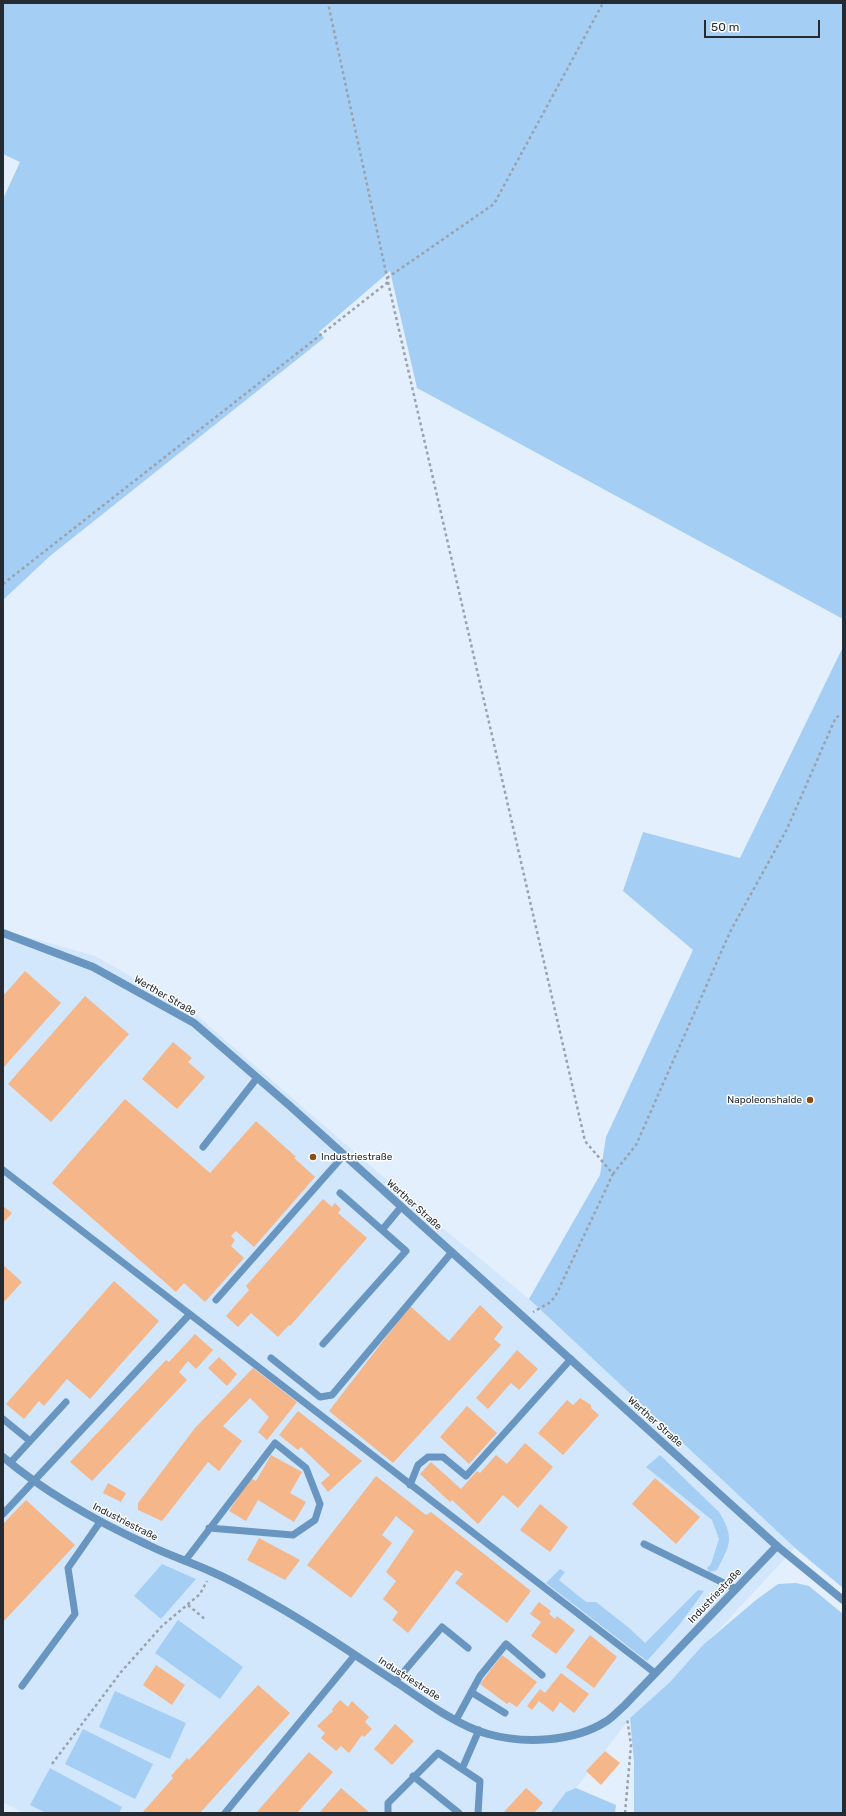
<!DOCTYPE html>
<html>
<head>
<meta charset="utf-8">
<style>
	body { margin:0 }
	#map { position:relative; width:846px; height:1816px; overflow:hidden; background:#e3effc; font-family:Rubik,sans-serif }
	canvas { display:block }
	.frame { position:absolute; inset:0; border:4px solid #242b33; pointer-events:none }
	.scale { position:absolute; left:704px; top:20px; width:116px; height:18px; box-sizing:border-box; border:2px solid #242b33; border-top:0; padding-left:5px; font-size:12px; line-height:14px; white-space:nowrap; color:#242b33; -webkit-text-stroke:3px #fff; paint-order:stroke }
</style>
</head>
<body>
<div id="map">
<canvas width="846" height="1816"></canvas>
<div class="frame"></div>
<div class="scale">50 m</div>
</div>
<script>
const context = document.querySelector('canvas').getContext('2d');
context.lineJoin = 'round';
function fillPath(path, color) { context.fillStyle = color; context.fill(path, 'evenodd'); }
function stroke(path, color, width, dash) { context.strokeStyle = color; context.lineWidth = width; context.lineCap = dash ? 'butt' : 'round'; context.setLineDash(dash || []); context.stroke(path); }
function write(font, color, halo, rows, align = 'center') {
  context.font = font + ' Rubik,sans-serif'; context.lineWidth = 3; context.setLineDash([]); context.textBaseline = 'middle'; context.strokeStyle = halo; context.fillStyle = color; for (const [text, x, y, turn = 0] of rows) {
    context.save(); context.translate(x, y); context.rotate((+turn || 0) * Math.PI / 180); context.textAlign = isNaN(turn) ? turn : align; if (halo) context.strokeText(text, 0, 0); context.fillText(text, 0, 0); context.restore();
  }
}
const built = new Path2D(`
	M 3,930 L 95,956 L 192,1011 L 433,1220 L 529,1299 L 795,1548 L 670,1682 L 630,1718 L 576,1788 L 566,1792 L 550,1813 L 23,1813 L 3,1802 Z`);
const green = new Path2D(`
	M 3,3 L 843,3 L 843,619 L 417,388 L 390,271 L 319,332 L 324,338 L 50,556 L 3,600 L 3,199 L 20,162 L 3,154 Z
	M 843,647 L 843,1588 L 795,1548 L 529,1299 L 600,1175 L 606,1137 L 693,950 L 623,891 L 643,832 L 740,858 Z
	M 660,1455 L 719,1512 C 735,1538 730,1545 717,1570 L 709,1572 L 707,1568 L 711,1564 L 719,1539 L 712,1520 L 646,1467 Z
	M 162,1564 L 196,1579 L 161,1619 L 134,1596 Z
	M 560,1569 L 565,1572 L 559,1580 L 586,1602 L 596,1602 L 628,1627 L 645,1643 L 698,1590 L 704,1591 L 680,1624 L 647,1661 L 546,1583 Z
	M 796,1583 L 809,1586 L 843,1614 L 843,1813 L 634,1813 L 634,1762 L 630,1718 L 670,1682 L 703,1645 L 756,1600 L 778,1584 Z
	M 178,1620 L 243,1667 L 220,1699 L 155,1653 Z
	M 115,1691 L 186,1723 L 170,1759 L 99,1727 Z
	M 83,1729 L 153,1764 L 135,1799 L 65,1764 Z
	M 50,1768 L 122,1807 L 119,1813 L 46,1813 L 30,1805 Z
	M 576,1788 L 616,1805 L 615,1813 L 550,1813 L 566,1792 Z`);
const building = new Path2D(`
	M 25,971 L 61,1003 L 3,1068 L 3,996 Z
	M 85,996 L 129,1034 L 51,1122 L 8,1084 Z
	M 173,1042 L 192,1058 L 188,1062 L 205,1077 L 177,1109 L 142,1079 Z
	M 125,1099 L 210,1173 L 256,1121 L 296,1157 L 294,1158 L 315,1177 L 254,1247 L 236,1231 L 231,1236 L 235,1240 L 231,1246 L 244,1258 L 205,1302 L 184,1283 L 176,1292 L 52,1183 Z
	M 323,1199 L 332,1207 L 335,1203 L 341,1209 L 338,1213 L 367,1238 L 290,1326 L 289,1325 L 278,1337 L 251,1313 L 238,1327 L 226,1316 L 249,1290 L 246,1286 Z
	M 3,1206 L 12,1213 L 3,1223 Z
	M 3,1265 L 22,1282 L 3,1303 Z
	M 114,1281 L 159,1321 L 90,1399 L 67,1379 L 44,1406 L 39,1401 L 24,1419 L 6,1404 Z
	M 480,1305 L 503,1327 L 494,1339 L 501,1345 L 393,1463 L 329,1411 L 410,1306 L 449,1341 Z
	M 195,1334 L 213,1350 L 196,1369 L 188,1361 L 179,1372 L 187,1380 L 92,1481 L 70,1462 L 166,1360 L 169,1362 Z
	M 517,1350 L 538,1369 L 519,1390 L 511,1383 L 488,1409 L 476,1398 Z
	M 219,1357 L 237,1374 L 227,1386 L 208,1368 Z
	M 253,1368 L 297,1402 L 267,1440 L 258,1432 L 269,1417 L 250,1398 L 223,1426 L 242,1441 L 219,1471 L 208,1462 L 162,1521 L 138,1510 L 138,1503 L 195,1428 Z
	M 580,1398 L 591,1405 L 591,1408 L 599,1415 L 563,1455 L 538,1433 L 567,1400 L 573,1405 Z
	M 467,1406 L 497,1433 L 469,1464 L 440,1437 Z
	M 298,1411 L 362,1461 L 328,1492 L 321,1483 L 330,1475 L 301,1447 L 298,1450 L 279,1435 Z
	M 525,1443 L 553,1467 L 518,1508 L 503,1495 L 478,1524 L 452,1500 L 450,1502 L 420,1474 L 431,1462 L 461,1489 L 477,1471 L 480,1473 L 496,1455 L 507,1464 Z
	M 271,1455 L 302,1472 L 290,1493 L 306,1502 L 294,1522 L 258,1500 L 246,1521 L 229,1511 L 250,1478 L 256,1481 Z
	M 376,1476 L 426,1515 L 431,1512 L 531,1591 L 507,1623 L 455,1583 L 463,1574 L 456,1570 L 408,1633 L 392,1620 L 398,1612 L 383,1599 L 396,1581 L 386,1572 L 414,1531 L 396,1516 L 382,1535 L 392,1543 L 351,1598 L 307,1565 Z
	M 655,1478 L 700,1517 L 676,1544 L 632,1504 Z
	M 108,1483 L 126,1493 L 121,1502 L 103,1493 Z
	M 26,1500 L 75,1545 L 3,1622 L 3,1524 Z
	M 540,1504 L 568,1527 L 550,1552 L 520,1530 Z
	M 259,1538 L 300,1560 L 285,1580 L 247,1560 Z
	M 539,1602 L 551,1611 L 549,1614 L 555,1619 L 557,1616 L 575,1630 L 556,1654 L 531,1636 L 541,1622 L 530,1614 Z
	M 590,1635 L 617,1657 L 594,1688 L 566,1667 Z
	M 502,1655 L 537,1682 L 517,1707 L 509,1702 L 507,1704 L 480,1684 Z
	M 156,1665 L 185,1685 L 172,1705 L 143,1685 Z
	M 561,1673 L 589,1694 L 574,1713 L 560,1702 L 553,1712 L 539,1701 L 532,1710 L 527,1706 L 540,1689 L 545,1693 Z
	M 258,1685 L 290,1713 L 200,1813 L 142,1813 L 173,1778 L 171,1776 L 187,1758 L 189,1760 Z
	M 340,1700 L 348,1707 L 352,1701 L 369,1717 L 365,1722 L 372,1729 L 364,1737 L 362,1735 L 349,1753 L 341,1746 L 336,1751 L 321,1738 L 325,1733 L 317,1726 L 333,1711 L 332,1709 Z
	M 395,1724 L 414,1741 L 392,1765 L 374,1749 Z
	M 605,1751 L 620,1763 L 601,1785 L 586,1771 Z
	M 309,1752 L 333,1772 L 297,1813 L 256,1813 Z
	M 341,1788 L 370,1813 L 319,1813 Z
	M 526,1788 L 543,1803 L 534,1813 L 503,1813 Z`);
const path = new Path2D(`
	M 387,278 L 494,204 L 603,3
	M 388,282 L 585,1141 L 613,1174 L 555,1297 L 549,1303 L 533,1312
	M 3,584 L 388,282 L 328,3
	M 613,1174 L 636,1145 L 731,930 L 787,829 L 836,717 L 843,715
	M 188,1605 L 206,1620
	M 52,1764 L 121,1672 L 162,1626 L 200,1594 L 207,1581
	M 625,1813 L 631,1745 L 627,1718`);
const service = new Path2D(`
	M 203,1147 L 257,1078
	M 3,1170 L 655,1673
	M 340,1193 L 382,1230
	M 216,1300 L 344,1155
	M 323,1344 L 406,1251 L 382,1230 L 401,1207
	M 271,1358 L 320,1397 L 332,1395 L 452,1252
	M 3,1419 L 30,1441
	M 10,1463 L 66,1402
	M 410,1485 L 418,1465 L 428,1457 L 443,1457 L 466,1476 L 571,1359
	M 3,1514 L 189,1315
	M 644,1544 L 736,1589
	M 185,1561 L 275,1443 L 306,1468 L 320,1504 L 315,1520 L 293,1535 L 209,1528
	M 395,1682 L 442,1627 L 468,1648
	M 22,1686 L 75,1614 L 68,1568 L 100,1522
	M 471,1692 L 505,1713
	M 456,1720 L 480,1676 L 506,1644 L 542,1675
	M 462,1769 L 479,1730
	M 413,1776 L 459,1813
	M 225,1813 L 355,1655
	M 388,1813 L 388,1803 L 438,1753 L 480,1781 L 478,1813`);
const minor = new Path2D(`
	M 3,1457 C 47,1494 96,1521 148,1545 C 168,1555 190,1562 210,1571 C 231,1580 251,1591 270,1602 C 317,1628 360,1659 405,1688 C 428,1704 461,1727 488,1734 C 524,1744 573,1742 605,1722 C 612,1718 618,1711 624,1706 L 777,1546`);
const tertiary = new Path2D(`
	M 3,933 L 93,967 L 194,1023 L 290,1106 L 777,1546 L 843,1600`);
const markers = [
	[810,1100,4,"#8c4d14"],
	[313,1157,4,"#8c4d14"]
];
const streetNames = [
	["Werther Straße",165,996,30],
	["Werther Straße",414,1205,42],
	["Werther Straße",655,1422,42],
	["Industriestraße",125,1522,27],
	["Industriestraße",715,1596,-46],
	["Industriestraße",409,1679,33]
];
const poiNames = [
	["Napoleonshalde",802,1100],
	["Industriestraße",321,1157,"left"]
];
fillPath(built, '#d2e7fc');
fillPath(green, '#a5cef5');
fillPath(building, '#f5b689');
stroke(path, '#99a3ae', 2.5, [3, 3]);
stroke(service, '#6996c0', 7);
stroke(minor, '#6996c0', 8);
stroke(tertiary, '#6996c0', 8);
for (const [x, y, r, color] of markers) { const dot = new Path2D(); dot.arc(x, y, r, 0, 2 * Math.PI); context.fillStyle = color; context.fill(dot); stroke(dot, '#fff', 1.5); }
write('10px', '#242b33', '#fff', streetNames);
write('10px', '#242b33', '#fff', poiNames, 'right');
</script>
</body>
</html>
